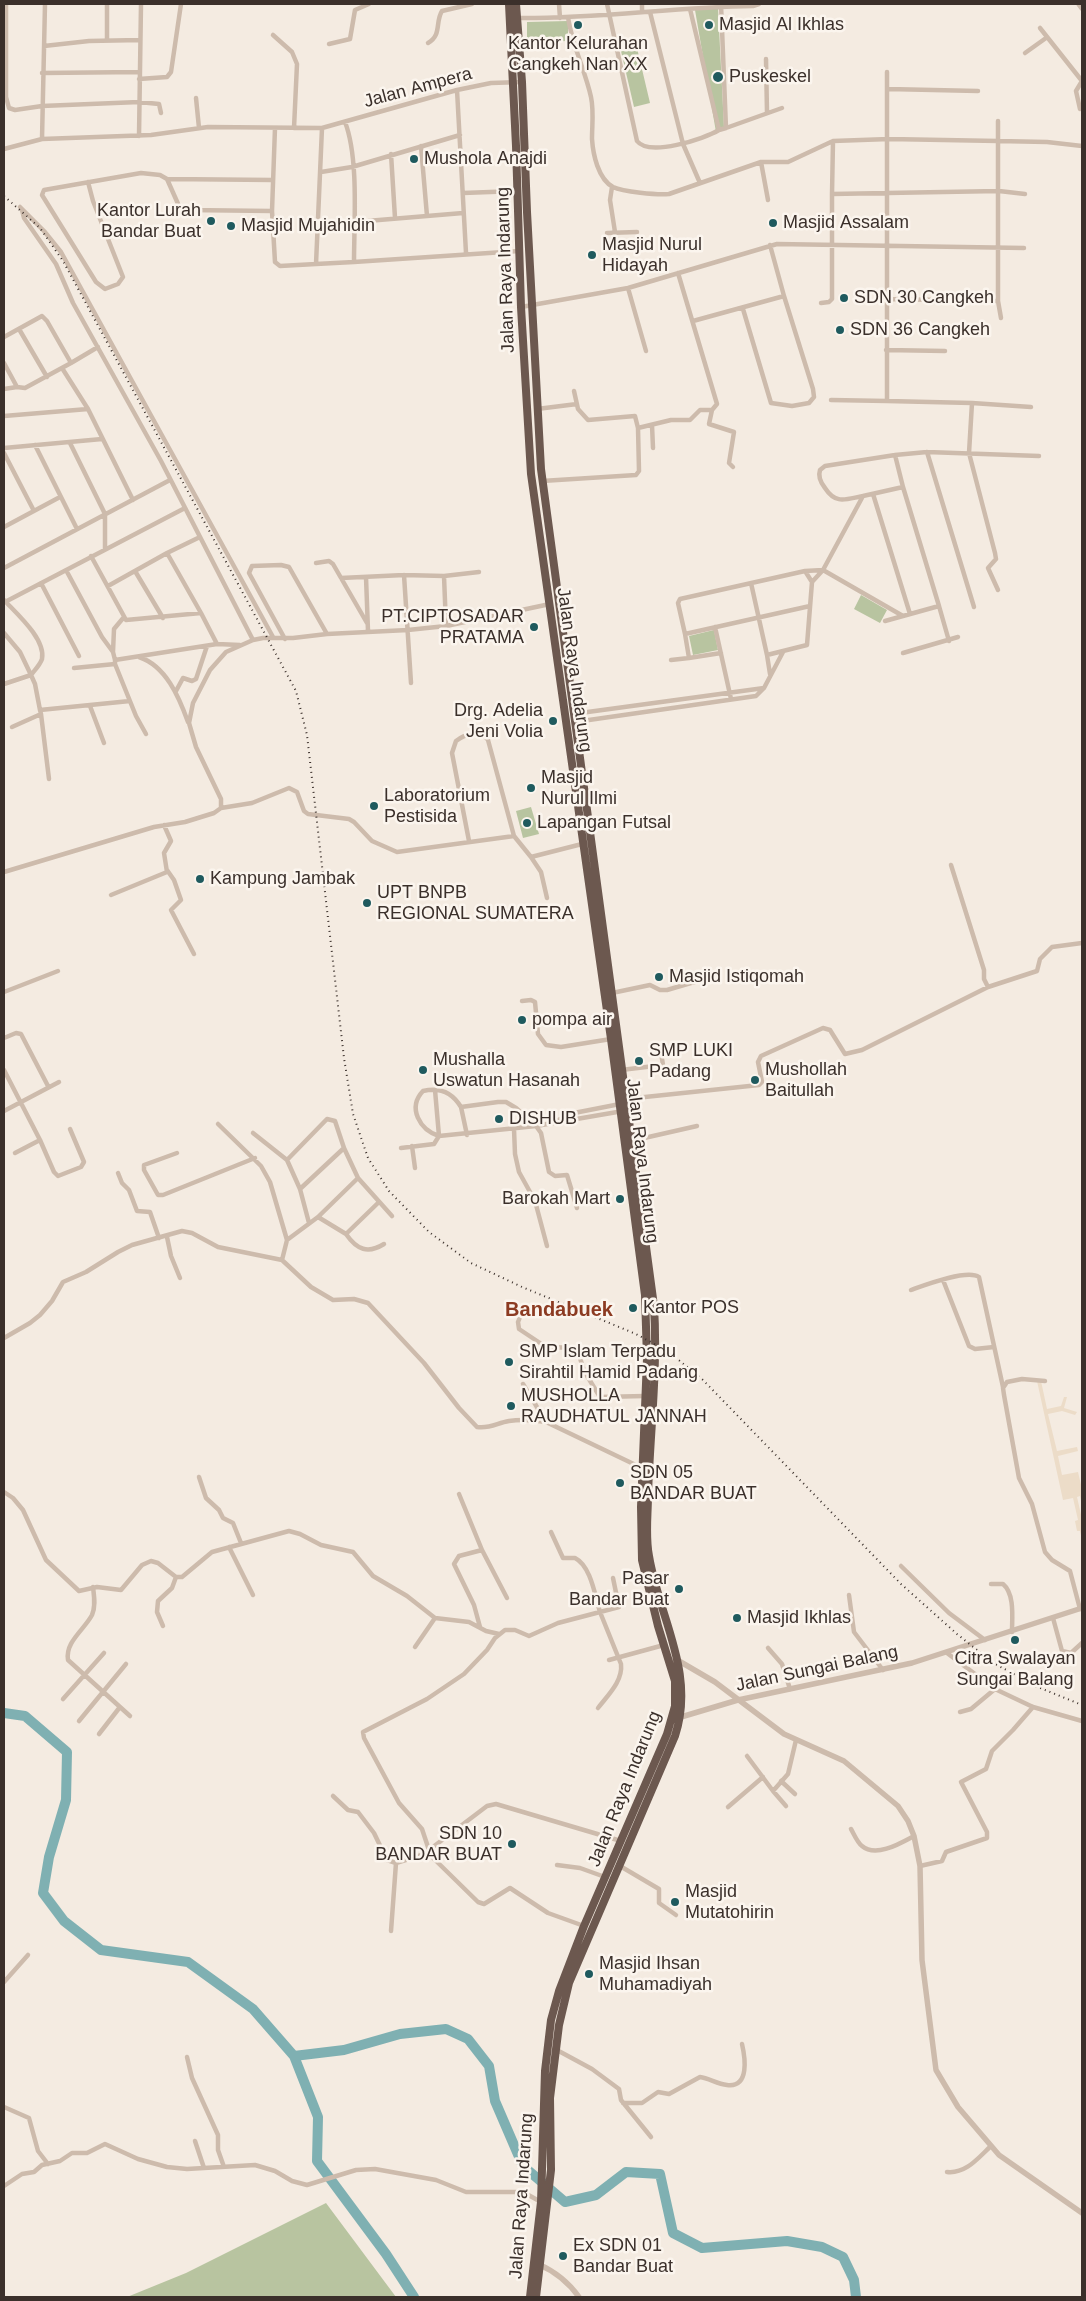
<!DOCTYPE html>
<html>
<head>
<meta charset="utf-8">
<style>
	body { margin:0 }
	#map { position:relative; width:1086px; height:2301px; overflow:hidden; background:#f4ebe1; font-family:Arial,sans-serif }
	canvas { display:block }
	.frame { position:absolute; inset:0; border:5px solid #3b302b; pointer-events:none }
</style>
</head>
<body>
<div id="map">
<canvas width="1086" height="2301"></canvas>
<div class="frame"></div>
</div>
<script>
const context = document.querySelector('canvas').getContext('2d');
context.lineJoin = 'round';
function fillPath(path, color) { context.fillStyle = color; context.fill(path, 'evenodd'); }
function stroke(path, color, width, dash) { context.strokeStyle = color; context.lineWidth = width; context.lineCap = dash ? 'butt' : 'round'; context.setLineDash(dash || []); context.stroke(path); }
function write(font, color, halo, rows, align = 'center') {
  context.font = font + ' Arial,sans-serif'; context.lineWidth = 5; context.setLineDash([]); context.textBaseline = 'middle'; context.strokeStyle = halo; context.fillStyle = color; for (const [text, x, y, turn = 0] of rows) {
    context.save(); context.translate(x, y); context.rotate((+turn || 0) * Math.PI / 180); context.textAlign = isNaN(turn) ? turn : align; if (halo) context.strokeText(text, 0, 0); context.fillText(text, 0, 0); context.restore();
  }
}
const green = new Path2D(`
	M 718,8 L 724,127 L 716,132 L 695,10 Z
	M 568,21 L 568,41 L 527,42 L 527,22 Z
	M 637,48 L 650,103 L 634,107 L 621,51 Z
	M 861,595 L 887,610 L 880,623 L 854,609 Z
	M 714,630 L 718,650 L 693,655 L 689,636 Z
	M 531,807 L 539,834 L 523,838 L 516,811 Z
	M 326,2203 L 396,2297 L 127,2297 L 186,2273 Z`);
const plaza = new Path2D(`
	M 1037,1381 L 1041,1381 L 1047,1409 L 1061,1406 L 1064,1397 L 1067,1397 L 1064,1408 L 1077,1412 L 1075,1415 L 1062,1411 L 1048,1414 L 1057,1451 L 1077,1447 L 1078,1451 L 1058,1456 L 1062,1475 L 1078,1472 L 1082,1489 L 1082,1506 L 1080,1496 L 1077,1497 L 1082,1519 L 1082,1540 L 1080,1531 L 1077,1531 L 1075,1521 L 1078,1520 L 1073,1498 L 1063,1500 Z`);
const river = new Path2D(`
	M 4,1713 L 25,1716 L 67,1752 L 66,1800 L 49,1857 L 43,1893 L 64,1921 L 101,1950 L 188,1962 L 253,2009 L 294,2056 L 318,2117 L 317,2161 L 386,2254 L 414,2297
	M 294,2056 L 344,2050 L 400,2034 L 446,2029 L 468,2039 L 489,2066 L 495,2101 L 523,2166 L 565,2202 L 596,2195 L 626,2172 L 660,2174 L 673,2233 L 702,2248 L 787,2241 L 822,2247 L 843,2257 L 854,2280 L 856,2297`);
const minor = new Path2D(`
	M 6,4 L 6,97 L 9,108 L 15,110 L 42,106 L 139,102 L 159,104 L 161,113
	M 559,4 L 560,18
	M 607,4 L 637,141 C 649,157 704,139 719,130 L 690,9
	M 642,12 L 642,4
	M 650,12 L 683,144 L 700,183
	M 568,17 C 572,45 585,70 591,97 C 594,111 592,125 592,139 C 593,154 598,179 613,187 C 623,192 657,195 669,194 L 761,162 L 788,162 L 833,141 L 889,139 L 998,141 L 998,301 L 887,299 L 887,72
	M 517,18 C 596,19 674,7 753,6 L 759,4
	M 1040,28 L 1082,81 L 1076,91 L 1080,109
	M 273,35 L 292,52 L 297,64 L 294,128
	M 107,40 L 107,4
	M 428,43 C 442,35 435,22 442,11 L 472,4
	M 329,44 L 350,39 L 355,10 L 369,4
	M 44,46 L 89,41 L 140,40
	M 1025,53 L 1046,38
	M 766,59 L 767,113
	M 42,73 L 140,72
	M 139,79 L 167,77 L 171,72 L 181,4
	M 888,89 L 978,91
	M 457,90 L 466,253
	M 196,98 L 199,128
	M 998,121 L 998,141 L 1047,142 L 1082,146
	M 345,122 C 359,158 354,223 354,262 L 519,251
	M 275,128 L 272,211 L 275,262 L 280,266 L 316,264 L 322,128
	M 726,128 L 782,108
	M 719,130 L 726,128 L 721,4
	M 139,136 L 141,4
	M 42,139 L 45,4
	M 833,141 L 832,194 L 999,191 L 1025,194
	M 4,149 L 42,139 L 151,135 L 208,127 L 322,128 L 457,90 L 491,83 L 522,82
	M 391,154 L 395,218
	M 761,162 L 768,200
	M 321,172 L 352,167 L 460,135
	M 167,179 L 179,206 L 187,210 L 272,211
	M 88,182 L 93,201 L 123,277 L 118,284 L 105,289 L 96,282 L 42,195 L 44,190 L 141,173 L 160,175 L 167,179 L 273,180
	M 612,187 L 610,200 L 615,232
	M 463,193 L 517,191
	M 20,207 L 44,231 L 61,252 L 273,637
	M 22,210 L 24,218 L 56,264 L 73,303 L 161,461 L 253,640
	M 427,216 L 463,213
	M 355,222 L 427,216 L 421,146
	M 607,233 L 637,232
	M 316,264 L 354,262
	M 678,273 L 717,404 L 712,410
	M 628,288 L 646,351
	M 887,299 L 887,401 L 972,403 L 1031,407
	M 998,301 L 1001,318
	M 821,303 L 829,302 L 832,299 L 832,194
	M 521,307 L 628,288 L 777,244 L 1024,248
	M 743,309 L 771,403 L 792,406 L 809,403 L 814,397 L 813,389 L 784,296
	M 693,321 L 784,296 L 770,245
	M 19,329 L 47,377
	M 4,337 L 42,316 L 47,321 L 71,363 L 98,347
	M 886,350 L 945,351
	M 4,363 L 17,387 L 25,388 L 71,363
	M 62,368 L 88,409 L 133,500
	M 4,389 L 17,387
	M 574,391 L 578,409 L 588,420 L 635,416 L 638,428
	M 831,400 L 887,401
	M 972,403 L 969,453 L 995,553 L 996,559 L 988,568 L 998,590
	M 537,409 L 577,404
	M 4,416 L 88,409
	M 652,425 L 653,448
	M 70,443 L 105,514 L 105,549
	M 35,445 L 77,529
	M 4,448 L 102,439
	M 4,453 L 34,511
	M 895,455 L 903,487
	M 542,481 L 636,475 L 639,471 L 638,428 L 671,420 L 690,420 L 700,410 L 712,410 L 709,424 L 734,432 L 729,463 L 733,467
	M 903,487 L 939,606 L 903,616 L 823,570 L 863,496 Z
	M 873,494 L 910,614
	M 863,496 C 846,499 836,505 825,488 C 821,483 818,476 820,470 L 825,466 L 895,455 L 927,452
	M 4,527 L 60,497
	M 167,553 L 200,537
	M 91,556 L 126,620 L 201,613 L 217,644
	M 316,563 L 329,561 L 333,564 L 367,623
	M 4,568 L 170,480
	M 66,570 L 102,637 L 113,652 L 115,660
	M 135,571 L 163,618
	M 805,571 L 823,570 L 812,582
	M 404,575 L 411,683
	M 444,576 L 446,626
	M 366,577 L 368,631
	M 341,578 L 404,575 L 444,576 L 479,572
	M 41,583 L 79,656
	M 108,586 L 167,553 L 201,613
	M 4,600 C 16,613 46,639 42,659 C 40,665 34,671 31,675 L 35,684 L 40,710
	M 5,602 L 185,508
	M 939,606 L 949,641
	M 974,607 L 927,452 L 1039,456
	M 885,621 L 903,616
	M 715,627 L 731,699
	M 4,633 L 20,652 L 31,675 L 4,684
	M 685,634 L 678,603 L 680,599 L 805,571 L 812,582 L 807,645 L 767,655 L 751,583
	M 285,639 L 249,573 L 252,566 L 281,565 L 289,567 L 327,634
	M 113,652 L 114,629 L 124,617
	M 721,653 L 689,658 L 685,634 L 810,606
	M 903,653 L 958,637
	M 767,655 L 770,674
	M 139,657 C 166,666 179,697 188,722
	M 671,660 L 689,658
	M 115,664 L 136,716 L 146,734
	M 74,668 L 115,664 L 115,660 L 217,644 L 240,645
	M 176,691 L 183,678 L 192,681 L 196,679 L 207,646
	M 90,706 L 104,743
	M 41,714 L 49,779
	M 573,714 L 764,688
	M 575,722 L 756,696 L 764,688 L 783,652
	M 12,727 L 41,714 L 40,710 L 130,701
	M 221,808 L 252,803 L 289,788 L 297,792 L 304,811 L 308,814 L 349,819 L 354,822 L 372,841 L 397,852 L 514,836 L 531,857 L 582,844
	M 469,841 L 452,753 L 456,741 C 465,734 480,729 488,740 L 514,836
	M 531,857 L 541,872 L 547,898
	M 951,865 L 984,970 L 984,979 L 988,987
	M 167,870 L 174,880 L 181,900 L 171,910 L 194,954
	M 4,872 L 154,827 L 185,822 L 214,813 L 221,808 L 221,799 L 196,747 L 189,723 L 193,703 L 210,670 L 226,652 L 253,640 L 263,638 L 293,638 L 327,634 L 408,630 L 446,626 L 550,604
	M 111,895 L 167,872 L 164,853 L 171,841 L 164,825
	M 4,992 L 58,971
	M 612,993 L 650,985 L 660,990 L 667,990 L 701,980
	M 522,1001 L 531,1000 L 535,1002 L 538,1034 L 546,1045 L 561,1047 L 611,1039
	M 4,1038 L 16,1033 L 21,1034 L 48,1086
	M 4,1070 L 40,1140 L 54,1172 L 58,1176 L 81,1167 L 84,1162 L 70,1129
	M 621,1070 L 663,1065 L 660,1046
	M 435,1090 L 439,1136 C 420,1130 407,1108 423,1091 C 439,1087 452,1092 461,1107
	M 626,1099 L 759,1085 L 762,1082 L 758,1062 L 761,1056 L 823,1028 L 830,1030 L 845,1054 L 862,1050 L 988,987 L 1037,971 L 1040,959 L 1052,947 L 1082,943
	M 4,1111 L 59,1082
	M 558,1120 L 574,1113 L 620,1104
	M 218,1124 L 261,1166 L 270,1182 L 287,1240
	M 514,1129 L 515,1154 L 519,1172 L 535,1201 L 547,1246
	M 253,1133 L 287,1160 L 300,1189 L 309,1223
	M 467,1135 L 461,1107 L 498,1102 L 506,1102 L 516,1108 L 536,1126 L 541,1133 L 549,1172 L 555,1176 L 567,1175 L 577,1208
	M 631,1141 L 697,1126
	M 412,1146 L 415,1168
	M 401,1148 L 434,1144 L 439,1136 L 536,1126 L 623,1111
	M 15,1153 L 40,1140
	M 177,1153 L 144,1165 L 144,1170 L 158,1195 L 163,1195 L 255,1158
	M 287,1160 L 327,1119 L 335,1121 L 344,1148
	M 118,1173 L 122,1183 L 129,1190 L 137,1211 L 150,1212 L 159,1238
	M 358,1178 L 392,1216
	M 379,1202 L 346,1234 C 357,1250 368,1254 384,1244
	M 318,1217 L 346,1234
	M 167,1237 L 171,1256 L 180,1278
	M 282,1260 L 287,1240 L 318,1217 L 358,1178 L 344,1148 L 300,1189
	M 943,1280 L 969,1346 L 975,1349 L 994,1347
	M 911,1290 C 925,1285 967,1269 979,1277 L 1003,1387
	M 542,1314 L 530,1309 L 523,1310 L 518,1322 L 519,1329 L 546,1347 L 577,1348 L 584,1371 L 600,1397 L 645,1396
	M 4,1338 L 30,1323 L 40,1315 L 52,1301 L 63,1282 L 86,1272 L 118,1252 L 132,1245 L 182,1231 L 192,1233 L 218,1247 L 282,1260 L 311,1287 L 333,1300 L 354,1299 L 368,1303 L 424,1363 L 459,1408 L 477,1427 C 490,1429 497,1423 509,1421 C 521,1419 534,1420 546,1422 L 642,1468
	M 1045,1381 L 1022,1379 L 1007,1382 L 1003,1388 L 1004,1395 L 1019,1478 L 1032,1504 L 1045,1552 L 1052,1560 L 1070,1571 L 1080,1609
	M 523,1384 L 546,1422
	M 199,1477 L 206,1498 L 219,1510 L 223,1518 L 233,1523 L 241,1543
	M 4,1492 L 13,1498 L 23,1510 L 46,1560 L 79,1591 L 97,1587 L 121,1590 L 142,1565 L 151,1561 L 158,1563 L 176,1577 L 182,1577 L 212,1552 L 289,1531 L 300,1534 L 321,1545 L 353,1552 L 373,1576 L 407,1596 L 435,1618 L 469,1622 L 486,1631 L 499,1634
	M 459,1494 L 482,1550 L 507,1598
	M 551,1532 L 563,1558 L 575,1558 C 591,1566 595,1596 600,1612 L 619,1607 L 613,1578
	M 229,1547 L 253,1595
	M 901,1566 L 949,1613 L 985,1640
	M 991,1584 L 1003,1584 C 1015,1594 1012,1618 1012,1632
	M 93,1587 C 94,1596 96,1606 92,1615 C 84,1630 65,1642 68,1660 L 130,1716
	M 849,1595 L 854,1632 L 883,1670
	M 1053,1618 L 1062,1651 L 1071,1653 L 1082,1643
	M 163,1626 L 157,1612 L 158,1601 L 172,1588 L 176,1577
	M 480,1627 L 474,1605 L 454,1564 L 459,1556 L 482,1550
	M 415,1647 L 435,1618
	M 768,1648 L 782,1664 L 790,1689
	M 947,1653 L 995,1689 L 1033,1707 L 1082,1721
	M 609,1660 L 664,1645
	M 63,1699 L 104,1653
	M 960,1712 L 971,1709 L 995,1689
	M 79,1721 L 126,1664
	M 99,1734 L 120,1707
	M 747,1756 L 773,1791 L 788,1774 L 796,1740
	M 781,1781 L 795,1794
	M 773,1791 L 786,1806
	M 333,1796 L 348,1810 L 358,1812 L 374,1833 L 387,1860 L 396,1863 L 428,1853
	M 728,1807 L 763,1777
	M 851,1829 C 854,1834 857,1842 862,1846 C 876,1858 901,1843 914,1836
	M 429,1850 L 487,1806 L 496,1804 L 621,1841
	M 557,1865 L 580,1868 L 605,1877
	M 620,1866 L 659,1889 L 659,1903 L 676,1915
	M 920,1866 L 942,1861 L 946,1852 L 987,1838 L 987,1832 L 961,1782 L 986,1769 L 992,1751 L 1013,1730 L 1033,1707
	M 584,1926 L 548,1913 L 510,1888 L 484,1904 L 478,1902 L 428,1853 L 429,1850 L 422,1829 L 399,1803 L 364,1738 L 363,1732 L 427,1699 L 464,1674 L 487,1650 L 495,1638 L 505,1630 L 515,1630 L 529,1636 L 558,1623 L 600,1612 L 621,1664 C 623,1681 608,1695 598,1708
	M 391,1931 L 396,1863
	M 4,1982 L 28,1955
	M 555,2049 L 592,2069 L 619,2089 L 621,2100 L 651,2137
	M 187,2057 L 192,2078 L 218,2135 L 218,2150 L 224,2167
	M 623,2103 L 642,2103 L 658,2092 L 669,2094 L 700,2077 C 709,2078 717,2084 727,2085 C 750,2088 745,2057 742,2044
	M 4,2107 L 29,2118 L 38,2151 L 48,2164
	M 195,2141 L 204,2168
	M 947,2172 C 966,2174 978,2158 991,2146
	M 4,2186 L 22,2174 L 34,2172 L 42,2165 L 60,2161 L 72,2153 L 87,2153 L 105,2144 L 138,2159 L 167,2167 L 187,2169 L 255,2165 L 275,2171 L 292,2181 L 307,2185 L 356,2170 L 375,2169 L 436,2180 L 466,2192 L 523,2192 L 541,2202`);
const tertiary = new Path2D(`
	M 1079,4 L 1082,8
	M 679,1661 L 715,1682 L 784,1734 L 844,1761 L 898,1806 L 908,1821 L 914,1836 L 920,1866 L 922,1960 L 936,2070 L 958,2107 L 999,2155 L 1082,2213
	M 681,1717 L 738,1700 L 912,1663 L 1082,1608
	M 538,2264 C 554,2271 569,2283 579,2297`);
const trunk = new Path2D(`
	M 509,4 L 516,146 L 521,307 L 531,474 L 611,1039 L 645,1295 L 647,1359 L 641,1507 L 642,1560 L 658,1626 L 675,1681 L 675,1706 L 667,1734 L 584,1926 L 559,1991 L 551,2020 L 545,2071 L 541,2202 L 530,2297
	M 516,4 L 522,82 L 527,212 L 541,469 L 654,1306 C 658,1369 650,1432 648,1495 C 648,1515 645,1536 649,1556 C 659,1618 696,1672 675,1736 L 569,1983 L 559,2025 L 550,2098 L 551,2170 L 536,2297`);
const rail = new Path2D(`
	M 4,196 L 40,228 L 63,261 L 296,691 L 307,735 L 344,1058 L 353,1114 L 368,1158 L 389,1191 L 429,1232 L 471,1263 L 522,1287 L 636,1334 L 669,1352 L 703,1380 L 901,1584 L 957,1634 L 992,1662 L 1033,1685 L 1082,1705`);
const markers = [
	[578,25,5,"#1f5a5e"],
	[709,25,5,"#1f5a5e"],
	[718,77,6,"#1f5a5e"],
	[414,159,5,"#1f5a5e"],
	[211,221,5,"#1f5a5e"],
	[773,223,5,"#1f5a5e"],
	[231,226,5,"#1f5a5e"],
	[592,255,5,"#1f5a5e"],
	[844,298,5,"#1f5a5e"],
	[840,330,5,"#1f5a5e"],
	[534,627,5,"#1f5a5e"],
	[553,721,5,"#1f5a5e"],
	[531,788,5,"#1f5a5e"],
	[374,806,5,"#1f5a5e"],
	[527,823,5,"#1f5a5e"],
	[200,879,5,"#1f5a5e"],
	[367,903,5,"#1f5a5e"],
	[659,977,5,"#1f5a5e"],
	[522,1020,5,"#1f5a5e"],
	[639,1061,5,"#1f5a5e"],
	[423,1070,5,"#1f5a5e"],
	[755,1080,5,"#1f5a5e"],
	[499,1119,5,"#1f5a5e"],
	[620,1199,5,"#1f5a5e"],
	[633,1308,5,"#1f5a5e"],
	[509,1362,5,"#1f5a5e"],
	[511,1406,5,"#1f5a5e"],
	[620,1483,5,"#1f5a5e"],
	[679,1589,5,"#1f5a5e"],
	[737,1618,5,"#1f5a5e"],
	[1015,1640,5,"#1f5a5e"],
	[512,1844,5,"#1f5a5e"],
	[675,1902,5,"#1f5a5e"],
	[589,1974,5,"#1f5a5e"],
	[563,2256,5,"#1f5a5e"]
];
const poiNames = [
	["Masjid Al Ikhlas",719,25],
	["Kantor Kelurahan",578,44,"center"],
	["Cangkeh Nan XX",578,65,"center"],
	["Puskeskel",729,77],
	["Mushola Anajdi",424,159],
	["Kantor Lurah",201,211,"right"],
	["Bandar Buat",201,232,"right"],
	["Masjid Assalam",783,223],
	["Masjid Mujahidin",241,226],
	["Masjid Nurul",602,245],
	["Hidayah",602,266],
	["SDN 30 Cangkeh",854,298],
	["SDN 36 Cangkeh",850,330],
	["PT.CIPTOSADAR",524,617,"right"],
	["PRATAMA",524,638,"right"],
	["Drg. Adelia",543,711,"right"],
	["Jeni Volia",543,732,"right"],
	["Masjid",541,778],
	["Nurul Ilmi",541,799],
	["Laboratorium",384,796],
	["Pestisida",384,817],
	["Lapangan Futsal",537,823],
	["Kampung Jambak",210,879],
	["UPT BNPB",377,893],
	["REGIONAL SUMATERA",377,914],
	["Masjid Istiqomah",669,977],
	["pompa air",532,1020],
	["SMP LUKI",649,1051],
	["Padang",649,1072],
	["Mushalla",433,1060],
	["Uswatun Hasanah",433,1081],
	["Mushollah",765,1070],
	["Baitullah",765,1091],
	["DISHUB",509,1119],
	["Barokah Mart",610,1199,"right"],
	["Kantor POS",643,1308],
	["SMP Islam Terpadu",519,1352],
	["Sirahtil Hamid Padang",519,1373],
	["MUSHOLLA",521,1396],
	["RAUDHATUL JANNAH",521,1417],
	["SDN 05",630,1473],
	["BANDAR BUAT",630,1494],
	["Pasar",669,1579,"right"],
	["Bandar Buat",669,1600,"right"],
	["Masjid Ikhlas",747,1618],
	["Citra Swalayan",1015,1659,"center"],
	["Sungai Balang",1015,1680,"center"],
	["SDN 10",502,1834,"right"],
	["BANDAR BUAT",502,1855,"right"],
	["Masjid",685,1892],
	["Mutatohirin",685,1913],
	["Masjid Ihsan",599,1964],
	["Muhamadiyah",599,1985],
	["Ex SDN 01",573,2246],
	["Bandar Buat",573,2267]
];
const streetNames = [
	["Jalan Ampera",418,88,-15],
	["Jalan Raya Indarung",506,270,-92],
	["Jalan Raya Indarung",574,670,82],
	["Jalan Raya Indarung",642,1161,83],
	["Jalan Sungai Balang",817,1669,-12],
	["Jalan Raya Indarung",625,1789,-68],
	["Jalan Raya Indarung",522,2196,-86]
];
const quarterNames = [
	["Bandabuek",559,1310]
];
fillPath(green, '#b8c4a0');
fillPath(plaza, '#ecdcc8');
stroke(river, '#7fb0b2', 10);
stroke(minor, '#cdbbac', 4.5);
stroke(tertiary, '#cdbbac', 5.5);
stroke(trunk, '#6c584f', 8);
stroke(rail, '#3b302b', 2, [1, 4]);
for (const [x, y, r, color] of markers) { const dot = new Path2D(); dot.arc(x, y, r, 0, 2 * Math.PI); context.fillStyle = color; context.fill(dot); stroke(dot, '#fbf5ee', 2); }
write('18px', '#3b302b', '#fbf5ee', poiNames, 'left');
write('18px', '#3b302b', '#fbf5ee', streetNames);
write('bold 20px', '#8c3b22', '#fbf5ee', quarterNames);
</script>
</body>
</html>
